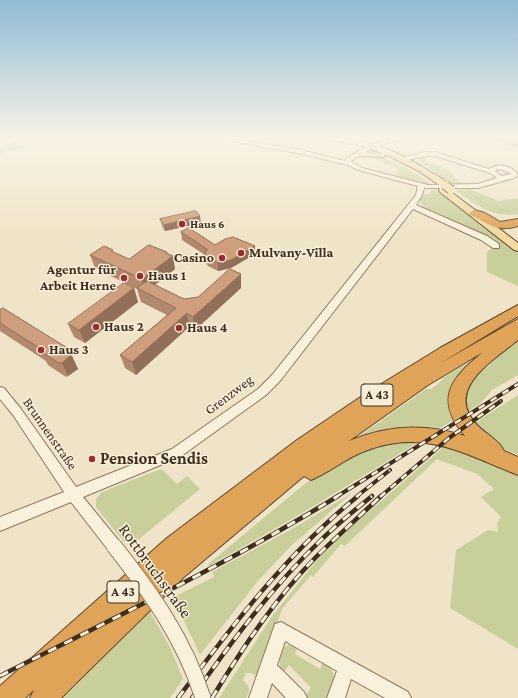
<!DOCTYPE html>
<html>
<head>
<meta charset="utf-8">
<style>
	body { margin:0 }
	canvas { display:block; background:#f0e4c8 }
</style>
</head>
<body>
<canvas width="518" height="698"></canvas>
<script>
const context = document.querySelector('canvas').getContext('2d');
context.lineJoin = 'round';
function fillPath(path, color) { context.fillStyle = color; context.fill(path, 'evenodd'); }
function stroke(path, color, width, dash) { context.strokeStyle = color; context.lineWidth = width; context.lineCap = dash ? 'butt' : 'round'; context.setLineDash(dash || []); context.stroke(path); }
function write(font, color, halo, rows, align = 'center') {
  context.font = font + ' "Crimson Pro",serif'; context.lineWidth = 3; context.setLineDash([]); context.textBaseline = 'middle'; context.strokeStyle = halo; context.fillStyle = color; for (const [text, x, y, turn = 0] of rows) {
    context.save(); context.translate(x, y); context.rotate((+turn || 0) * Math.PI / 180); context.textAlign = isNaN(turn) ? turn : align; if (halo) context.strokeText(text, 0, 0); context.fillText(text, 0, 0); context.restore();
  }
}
const green = new Path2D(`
	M 23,138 L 41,138 L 40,141 L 33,142 L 25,148 L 0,153 L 0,147 Z
	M 364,155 C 390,156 411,169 432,185 C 422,185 406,178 395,175 L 399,170 L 368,156 L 360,157 Z
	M 427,155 L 430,156 L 425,159 L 427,161 L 450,171 L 454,177 L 459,180 L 458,181 L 471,185 L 450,186 L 442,179 L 439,174 L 418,161 L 420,157 Z
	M 470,189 L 498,201 L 518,198 L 518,214 C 492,218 475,204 455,190 Z
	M 431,190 L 438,190 L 518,252 L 518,286 L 487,272 L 487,252 L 494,246 L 482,234 L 424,208 L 420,202 L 420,199 L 424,194 L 429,194 Z
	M 518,340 L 518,375 L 492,390 L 481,403 L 466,413 L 464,392 L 480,373 Z
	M 486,352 L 471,367 L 457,418 L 434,432 L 354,440 L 426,389 L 431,389 L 438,384 L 446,376 Z
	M 518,395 L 518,455 L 501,448 L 472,425 Z
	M 422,440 L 299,515 L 209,566 L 208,564 L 312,478 L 370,446 Z
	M 447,444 L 518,472 L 518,649 L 450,608 L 456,550 L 488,530 L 498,532 L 497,523 L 501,517 L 481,497 L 494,489 L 477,474 L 437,459 L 345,546 L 341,544 L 313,577 L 311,575 L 282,609 L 264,661 L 256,676 L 252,673 L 246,673 L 243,680 C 250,686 251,690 246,698 L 219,698 L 273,615 L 317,560 L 351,527 Z
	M 158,470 L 163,470 L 177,484 L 187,476 L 200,489 L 138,540 L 124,542 L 96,507 L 96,499 L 102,492 Z
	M 352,493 L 292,545 L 257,582 L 200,655 L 185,623 L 170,599 L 214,577 L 212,572 L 292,529 Z
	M 150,612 L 170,647 L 183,679 L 170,698 L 63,698 Z
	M 292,643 L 298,644 L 295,654 L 320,669 L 324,659 L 333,672 L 335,683 L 328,698 L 306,698 L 305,697 L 311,688 L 289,665 L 283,673 C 278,664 279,655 284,647 Z`);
const minor = new Path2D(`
	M 0,138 L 4,138 L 0,140 Z
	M 216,138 L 226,138 L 297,149 L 345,161 L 347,158 C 364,148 382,138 403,138 L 402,139 L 374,147 L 351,161 L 362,168 L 428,185 L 478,184 L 497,178 L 490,173 L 435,156 L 426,156 L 403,161 L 401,160 L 401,158 L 426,152 L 435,152 L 489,169 C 498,162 513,166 518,175 L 514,178 L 478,188 L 424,188 L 422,195 L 416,205 L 487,236 L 499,244 L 499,248 L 493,248 L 481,240 L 413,209 L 280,381 L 266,395 L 180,457 L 83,497 L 119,541 L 121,546 L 119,551 L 114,553 L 109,551 L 71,502 L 0,531 L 0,517 L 64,492 L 13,415 L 0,399 L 0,387 L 4,388 L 21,409 L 76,487 L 172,449 L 258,389 L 272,375 L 416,195 L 418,186 L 358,170 L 348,165 L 297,153 ZM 497,169 L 503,170 L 511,174 L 502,176 L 495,171 Z
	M 281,622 L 408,692 L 411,698 L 385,698 L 351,679 L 345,698 L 327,698 L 337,671 L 285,641 L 277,665 L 304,692 L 307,698 L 286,698 L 272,683 L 267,698 L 249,698 L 275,624 Z`);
const major = new Path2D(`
	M 332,138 C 366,138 400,152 429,171 C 436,175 444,179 449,185 L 448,187 L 442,187 L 417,170 L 385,154 L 385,157 L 382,157 L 354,156 L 353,154 L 357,152 L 382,153 L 362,146 L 332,140 Z
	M 443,187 L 446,188 L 518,243 L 518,251 L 514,250 L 440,192 L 439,190 L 440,188 Z`);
const highway = new Path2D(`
	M 474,210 L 485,213 L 500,222 L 518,219 L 518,226 C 496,233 489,223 470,215 L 469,213 Z
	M 518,305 L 518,316 L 439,364 L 518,319 L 518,340 C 491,362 443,390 478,426 C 486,434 500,441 504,451 L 518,457 L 518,475 C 464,454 425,428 365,451 C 346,458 330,472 311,480 L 304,476 L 184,577 L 61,698 L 30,698 L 34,690 L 25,698 L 0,698 L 0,686 L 167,538 L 297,440 L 365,394 L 440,348 ZM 483,352 C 450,379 434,399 465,436 C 426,423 387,425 349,441 L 428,385 Z`);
const railFar1 = new Path2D(`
	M 336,497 L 518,384
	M 356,497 L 390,470
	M 380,497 L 449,438 L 501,401`);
const rail = new Path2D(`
	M 0,676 C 114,618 229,563 338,496
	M 178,698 C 232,626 287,553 358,496
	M 192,698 C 231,642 272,587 321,540 C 337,524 355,510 372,496
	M 212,698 C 242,649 274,600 315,558 C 336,537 359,517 381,496`);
const minorBridge = new Path2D(`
	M 114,546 C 152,594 184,639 203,698`);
const majorBridge = new Path2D(`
	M 445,185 L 451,190`);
const wall = new Path2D(`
	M 486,138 L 518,138 L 518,148 Z
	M 160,219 L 201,223 L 165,231 L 162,226 Z
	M 181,232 L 215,245 L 255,246 L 255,254 L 231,268 L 218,271 L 208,266 L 206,263 L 205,255 L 182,240 Z
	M 113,252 L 129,259 L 167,252 L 175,269 L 155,285 L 184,299 L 198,297 L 241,288 L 195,330 L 189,327 L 136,375 L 125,368 L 120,355 L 167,315 L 141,302 L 137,289 L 95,268 L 90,255 Z
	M 134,288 L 138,302 L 85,343 L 74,337 L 68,324 Z
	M 0,310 L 75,363 L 78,369 L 68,376 L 66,377 L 48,365 L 46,361 L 0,331 Z`);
const shadedWall = new Path2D(`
	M 200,216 L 201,223 L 165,231 L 164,225 Z
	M 255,246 L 255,254 L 231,268 L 218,271 L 218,263 Z
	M 167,252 L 168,259 L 173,256 L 175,269 L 145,292 L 142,279 Z
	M 241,274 L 241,288 L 195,330 L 193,317 Z
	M 134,288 L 138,302 L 85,343 L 79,330 Z
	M 187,313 L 189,327 L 136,375 L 132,362 Z
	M 69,349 L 78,369 L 68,376 L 62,363 L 66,352 Z`);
const building = new Path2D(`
	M 507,138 L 518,138 L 518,141 Z
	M 196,211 L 200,216 L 164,225 L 160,219 Z
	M 189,228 L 215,245 L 225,239 L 233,237 L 255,246 L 231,260 L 218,263 L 207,258 L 205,254 L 207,249 L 181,232 Z
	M 149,245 L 167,252 L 166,253 L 173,256 L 142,279 L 90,255 L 104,246 L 113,250 L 111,251 L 129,259 Z
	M 230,269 L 241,274 L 193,317 L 187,313 L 132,362 L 120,355 L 176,308 L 137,288 L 147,281 L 184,299 L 198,297 Z
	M 124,283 L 134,288 L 79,330 L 68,324 Z
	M 3,308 L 69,349 L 66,352 L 71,355 L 62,363 L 59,363 L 40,351 L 41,349 L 0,323 L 0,310 Z`);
const markers = [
	[182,224,4,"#9e2a2b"],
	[241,253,4,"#9e2a2b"],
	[222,258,4,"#9e2a2b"],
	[140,276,4,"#9e2a2b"],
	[124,278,4,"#9e2a2b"],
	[96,327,4,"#9e2a2b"],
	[179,328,4,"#9e2a2b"],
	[41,350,4,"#9e2a2b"],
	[92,459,4,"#9e2a2b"]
];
const farPoinames = [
	["Haus 6",190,224]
];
const shields = [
	[377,395,32],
	[123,592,32]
];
const shieldNames = [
	["A 43",377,395],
	["A 43",123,592]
];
const poiNames = [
	["Mulvany-Villa",249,253],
	["Casino",214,258,"right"],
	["Agentur für",116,270,"right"],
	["Arbeit Herne",116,286,"right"],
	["Haus 1",148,276],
	["Haus 2",104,327],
	["Haus 4",187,328],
	["Haus 3",49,350]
];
const streetNames = [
	["Grenzweg",229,395,-37],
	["Brunnenstraße",50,434,55]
];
const nearPoinames = [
	["Pension Sendis",100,459]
];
const nearStreetnames = [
	["Rottbruchstraße",155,571,54]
];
fillPath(green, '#c9cf9b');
stroke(minor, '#8d765c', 2);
stroke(major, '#5b4430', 2);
stroke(highway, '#5b4430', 2);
fillPath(minor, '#faf1dc');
fillPath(major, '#f3d9a0');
fillPath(highway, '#e0a458');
stroke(railFar1, '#3d2e20', 4);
stroke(rail, '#3d2e20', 4.5);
stroke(railFar1, '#f7eed8', 2.5, [7]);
stroke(rail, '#f7eed8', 3, [9]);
stroke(minorBridge, '#8d765c', 17, []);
stroke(majorBridge, '#5b4430', 10, []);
stroke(minorBridge, '#faf1dc', 15);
stroke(majorBridge, '#f3d9a0', 8);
fillPath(wall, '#b2896c');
fillPath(shadedWall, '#916f58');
fillPath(building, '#cf9f7d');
stroke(building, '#916f58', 1);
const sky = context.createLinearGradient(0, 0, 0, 235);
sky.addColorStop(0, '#8fbad6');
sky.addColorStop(0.59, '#f8f3e6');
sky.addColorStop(1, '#f8f3e600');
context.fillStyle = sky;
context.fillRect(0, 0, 518, 235);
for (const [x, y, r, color] of markers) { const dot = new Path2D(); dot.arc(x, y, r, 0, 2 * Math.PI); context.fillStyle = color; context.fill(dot); stroke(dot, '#f7eed8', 1.5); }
write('bold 12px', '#3d2e20', '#f7eed8', farPoinames, 'left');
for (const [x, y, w] of shields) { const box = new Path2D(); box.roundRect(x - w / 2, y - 11, w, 22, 3); context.fillStyle = '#f7eed8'; context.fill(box); stroke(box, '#3d2e20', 1); }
write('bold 13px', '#3d2e20', null, shieldNames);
write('bold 14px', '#3d2e20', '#f7eed8', poiNames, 'left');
write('14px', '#3d2e20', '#f7eed8', streetNames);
write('bold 17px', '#3d2e20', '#f7eed8', nearPoinames, 'left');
write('17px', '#3d2e20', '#f7eed8', nearStreetnames);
</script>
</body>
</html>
